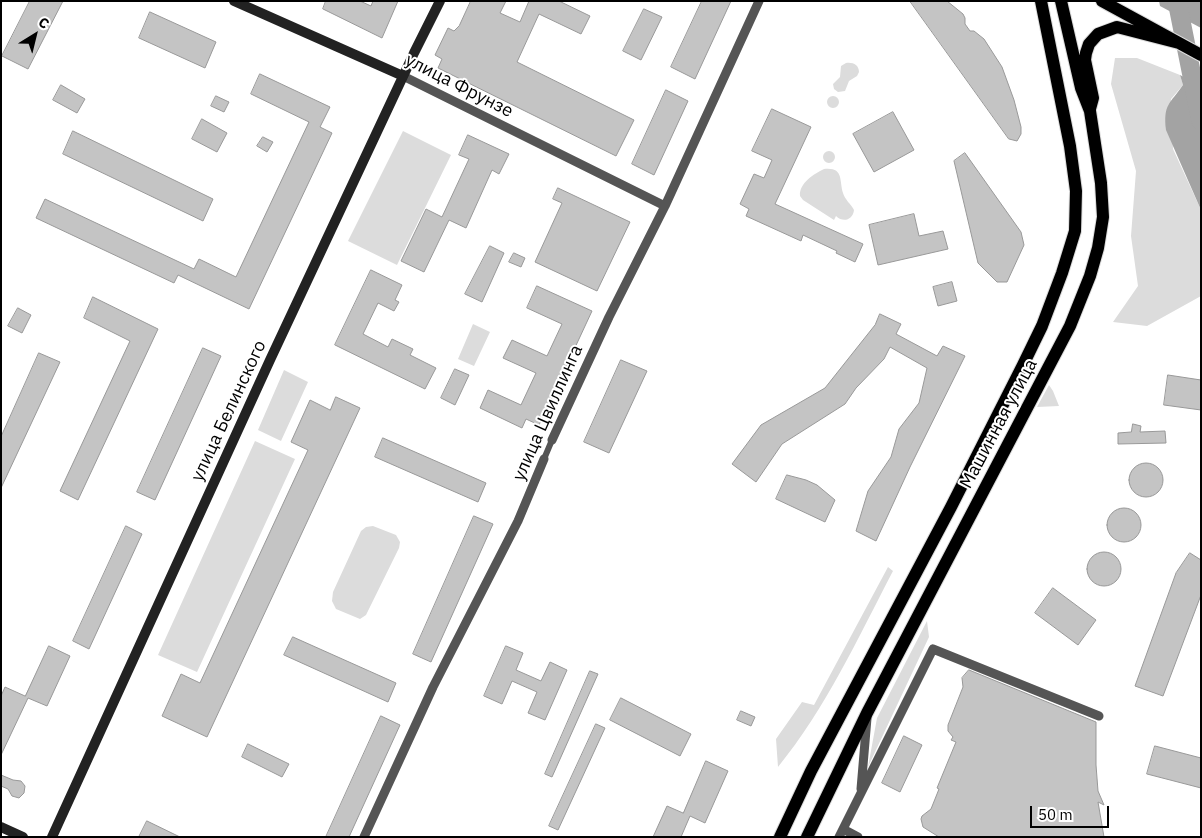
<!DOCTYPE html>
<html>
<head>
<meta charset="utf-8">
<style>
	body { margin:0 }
	#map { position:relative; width:1202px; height:838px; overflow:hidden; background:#fff; font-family:"IBM Plex Sans",sans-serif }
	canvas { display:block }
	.frame { position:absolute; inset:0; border:2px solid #000; pointer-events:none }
	.north { position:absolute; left:10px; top:10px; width:50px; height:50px; -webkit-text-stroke:4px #fff; paint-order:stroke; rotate:36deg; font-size:14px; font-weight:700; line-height:20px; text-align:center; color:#000 }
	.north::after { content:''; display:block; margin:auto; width:18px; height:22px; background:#000; clip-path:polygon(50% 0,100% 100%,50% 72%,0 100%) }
	.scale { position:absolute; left:1030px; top:806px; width:79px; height:22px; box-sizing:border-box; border:2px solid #000; border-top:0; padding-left:6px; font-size:15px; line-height:18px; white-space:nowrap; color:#000; -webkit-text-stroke:4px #fff; paint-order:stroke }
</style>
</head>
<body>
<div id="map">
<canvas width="1202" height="838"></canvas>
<div class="frame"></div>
<div class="north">С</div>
<div class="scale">50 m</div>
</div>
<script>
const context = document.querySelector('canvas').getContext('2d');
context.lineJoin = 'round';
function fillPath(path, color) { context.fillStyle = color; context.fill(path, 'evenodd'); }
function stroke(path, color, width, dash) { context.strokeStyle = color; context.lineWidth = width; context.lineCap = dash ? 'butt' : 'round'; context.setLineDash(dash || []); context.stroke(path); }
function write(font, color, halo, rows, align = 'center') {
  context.font = font + ' "IBM Plex Sans",sans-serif'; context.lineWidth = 4; context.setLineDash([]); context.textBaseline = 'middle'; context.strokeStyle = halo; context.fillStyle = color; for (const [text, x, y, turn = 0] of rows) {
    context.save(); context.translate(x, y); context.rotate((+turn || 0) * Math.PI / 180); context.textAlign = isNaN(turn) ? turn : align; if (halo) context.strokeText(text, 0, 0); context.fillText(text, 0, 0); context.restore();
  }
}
const green = new Path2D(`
	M 1115,58 L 1137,58 L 1180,75 L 1183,85 L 1171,99 L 1173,149 L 1201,210 L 1201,296 L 1147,326 L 1113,322 L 1138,286 L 1131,236 L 1136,171 L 1111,84 Z
	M 846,63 C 853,62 859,65 859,72 L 857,76 L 849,81 L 845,91 L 838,92 L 834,89 L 833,84 L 840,77 L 841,66 Z
	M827 102a6 6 0 1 1 12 0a6 6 0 1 1-12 0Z
	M 403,131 L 451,155 L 397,265 L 348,241 Z
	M823 157a6 6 0 1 1 12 0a6 6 0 1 1-12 0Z
	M 824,169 C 844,167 839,180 843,193 C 845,200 851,204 854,210 C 853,220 843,223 836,216 L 834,220 L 803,200 L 800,196 C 799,183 814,174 824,169 Z
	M 473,324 L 490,332 L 474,366 L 458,359 Z
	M 284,370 L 308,382 L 281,441 L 258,430 Z
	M 1049,385 L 1053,391 L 1059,406 L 1037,407 Z
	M 255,441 L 295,459 L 197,672 L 158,655 Z
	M 373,526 L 396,535 L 400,542 L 399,548 L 366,615 L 360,619 L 336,609 L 332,601 L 333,592 L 361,531 L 366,527 Z
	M 888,567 L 893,571 C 858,638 826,708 778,767 L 776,739 L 802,702 L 814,705 Z
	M 927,621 L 929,637 L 868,767 L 877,718 Z`);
const water = new Path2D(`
	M 1159,1 L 1201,1 L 1201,28 L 1160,6 Z
	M 1180,75 L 1201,86 L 1201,210 L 1166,130 C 1163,104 1170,104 1183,85 Z`);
const river = new Path2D(`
	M 1177,1 L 1201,121`);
const building = new Path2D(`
	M 30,1 L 63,1 L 28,69 L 2,56 Z
	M 326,1 L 360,1 L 371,6 L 373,1 L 398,1 L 382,38 L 323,9 Z
	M 471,1 L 506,1 L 500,13 L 520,22 L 529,1 L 559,1 L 590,16 L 581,34 L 539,14 L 517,62 L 634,120 L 616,156 L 438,68 L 442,59 L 435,55 L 448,28 L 454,31 L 459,26 Z
	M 702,1 L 731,1 L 695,79 L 671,67 Z
	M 910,1 L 947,1 L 963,14 L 965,18 L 965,24 L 970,31 L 974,31 L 984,39 L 1002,67 L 1014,100 L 1021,127 L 1021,134 L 1017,141 L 1009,139 Z
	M 644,9 L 662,17 L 641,60 L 623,51 Z
	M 150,12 L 216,42 L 205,68 L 139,38 Z
	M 260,74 L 330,107 L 320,127 L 332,133 L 249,309 L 178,275 L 174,283 L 36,218 L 45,199 L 194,269 L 199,259 L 236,277 L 309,122 L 251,94 Z
	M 61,85 L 85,99 L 77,113 L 53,100 Z
	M 666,90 L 688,101 L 654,175 L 632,164 Z
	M 216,96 L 229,102 L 224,112 L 211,106 Z
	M 772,109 L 811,127 L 775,204 L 863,244 L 855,262 L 836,253 L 837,251 L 803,235 L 801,241 L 746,216 L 749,209 L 740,204 L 754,174 L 764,178 L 772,160 L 752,151 Z
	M 893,112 L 914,150 L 874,172 L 853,134 Z
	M 202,119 L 227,133 L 217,152 L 192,139 Z
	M 73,131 L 213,199 L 203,221 L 63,154 Z
	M 468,135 L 509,154 L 499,174 L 492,170 L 466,228 L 449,220 L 424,272 L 401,261 L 426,209 L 442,217 L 469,159 L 459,155 Z
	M 263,137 L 273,142 L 267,152 L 257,146 Z
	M 965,153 L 1021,232 L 1024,245 L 1007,282 L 997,282 L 978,263 L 954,161 Z
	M 558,188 L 630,222 L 597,291 L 535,262 L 562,203 L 553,199 Z
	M 914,214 L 919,236 L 943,231 L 948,249 L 878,265 L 869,225 Z
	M 490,246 L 504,253 L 482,302 L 465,294 Z
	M 514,253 L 525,258 L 521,267 L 509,262 Z
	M 371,270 L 402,285 L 395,300 L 399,302 L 394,311 L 378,303 L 363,334 L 388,347 L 392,339 L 413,349 L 410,355 L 436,368 L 425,389 L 335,345 Z
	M 952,282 L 957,301 L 938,306 L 933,287 Z
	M 537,286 L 592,311 L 539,425 L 526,419 L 522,428 L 480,408 L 488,390 L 521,405 L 536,373 L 503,358 L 512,340 L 547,356 L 562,324 L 527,308 Z
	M 93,297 L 158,329 L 78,500 L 60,491 L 130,341 L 84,318 Z
	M 18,308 L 31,315 L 22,333 L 8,326 Z
	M 880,314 L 901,324 L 896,334 L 937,356 L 943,346 L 965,356 L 910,467 L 876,541 L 856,531 L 868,491 L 891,457 L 899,429 L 919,403 L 927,368 L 890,347 L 884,359 L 856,388 L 845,404 L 782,444 L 756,482 L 732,464 L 761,425 L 825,388 L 875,325 Z
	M 203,348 L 221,356 L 155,500 L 137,492 Z
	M 39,353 L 60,362 L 1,488 L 1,437 Z
	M 621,360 L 647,371 L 609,453 L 584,442 Z
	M 455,369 L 469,375 L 455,405 L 441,398 Z
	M 1168,375 L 1201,380 L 1201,410 L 1164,405 Z
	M 336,397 L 360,408 L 207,737 L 162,716 L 181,674 L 200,683 L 308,450 L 291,442 L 310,400 L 330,410 Z
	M 1133,424 L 1141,426 L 1140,432 L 1165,431 L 1166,443 L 1118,444 L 1118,433 L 1131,432 Z
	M 383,438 L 486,483 L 478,502 L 375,457 Z
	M1129 480a17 17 0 1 1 34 0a17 17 0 1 1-34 0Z
	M 787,475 L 806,480 L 817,485 L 835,500 L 825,522 L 776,499 Z
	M1107 525a17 17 0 1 1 34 0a17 17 0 1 1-34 0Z
	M 474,516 L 493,524 L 431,662 L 413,654 Z
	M 126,526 L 142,534 L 89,649 L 73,641 Z
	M1087 569a17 17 0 1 1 34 0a17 17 0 1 1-34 0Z
	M 1190,553 L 1201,560 L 1201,595 L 1163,696 L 1135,686 L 1176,573 Z
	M 1053,588 L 1096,620 L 1078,645 L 1035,613 Z
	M 293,637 L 396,683 L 388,702 L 284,655 Z
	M 49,646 L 70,656 L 47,706 L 28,698 L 1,755 L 1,696 L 5,687 L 25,696 Z
	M 506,646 L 523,653 L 516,670 L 541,681 L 550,662 L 567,670 L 545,720 L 528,713 L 537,692 L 512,681 L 502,704 L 484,696 Z
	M 969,670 L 1096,722 L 1096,765 L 1098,791 L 1104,805 L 1098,802 L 1104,837 L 939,837 L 923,827 L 921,819 L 922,816 L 931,809 L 939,789 L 937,788 L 956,742 L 951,740 L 953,737 L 948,731 L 948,725 L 963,687 L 962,678 Z
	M 590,671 L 598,674 L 552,777 L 545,774 Z
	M 621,698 L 691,734 L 680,756 L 610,720 Z
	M 741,711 L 755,717 L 751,726 L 737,720 Z
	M 381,716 L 400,725 L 349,837 L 326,837 Z
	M 596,724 L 605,728 L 558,830 L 549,826 Z
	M 904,736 L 922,745 L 900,792 L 882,783 Z
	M 248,744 L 289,764 L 282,777 L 242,757 Z
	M 1155,746 L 1201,758 L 1201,788 L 1147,774 Z
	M 706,761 L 728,771 L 705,823 L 690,816 L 681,837 L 653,837 L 667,806 L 683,813 Z
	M 1,775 L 13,780 L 21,781 L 25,786 L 24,793 L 19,798 L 12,796 L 8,789 L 1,786 Z
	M 147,821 L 180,837 L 139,837 Z`);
const pedestrian = new Path2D(`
	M 544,459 L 552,440`);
const minor = new Path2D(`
	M 403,76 L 665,206
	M 552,440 L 609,317 L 665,206 L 759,1
	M 861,789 L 867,718
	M 843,829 L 858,837
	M 364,837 L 433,687 L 518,521 L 544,459
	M 839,837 L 933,649 L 1099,716`);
const secondary = new Path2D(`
	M 234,1 L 403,76
	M 1,827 L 23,837
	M 52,837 L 270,360 L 414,53 L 440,1`);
const primary = new Path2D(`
	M 1102,1 L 1201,55
	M 1090,109 L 1093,98 L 1085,60 L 1086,53 L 1089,44 L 1098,34 L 1117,27 L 1179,43
	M 780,837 L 811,771 L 951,507 L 1023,365 L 1042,326 L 1062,273 L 1075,231 L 1076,191 L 1070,146 L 1041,1
	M 807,837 L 867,713 L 1070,326 L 1090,276 L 1098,248 L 1103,217 L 1101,183 L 1090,111 L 1081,88 L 1061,1`);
const streetNames = [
	["улица Фрунзе",459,86,27],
	["улица Белинского",229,411,-65],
	["улица Цвиллинга",548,413,-66],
	["Машинная улица",999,424,-62]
];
fillPath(green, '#dcdcdc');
fillPath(water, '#a3a3a3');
stroke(river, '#a3a3a3', 19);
fillPath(building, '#c4c4c4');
stroke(building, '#999', 1);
stroke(primary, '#dbdbdb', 14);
stroke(pedestrian, '#555', 6);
stroke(minor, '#555', 9);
stroke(secondary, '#222', 10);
stroke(primary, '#000', 12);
write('18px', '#000', '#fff', streetNames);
</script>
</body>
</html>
